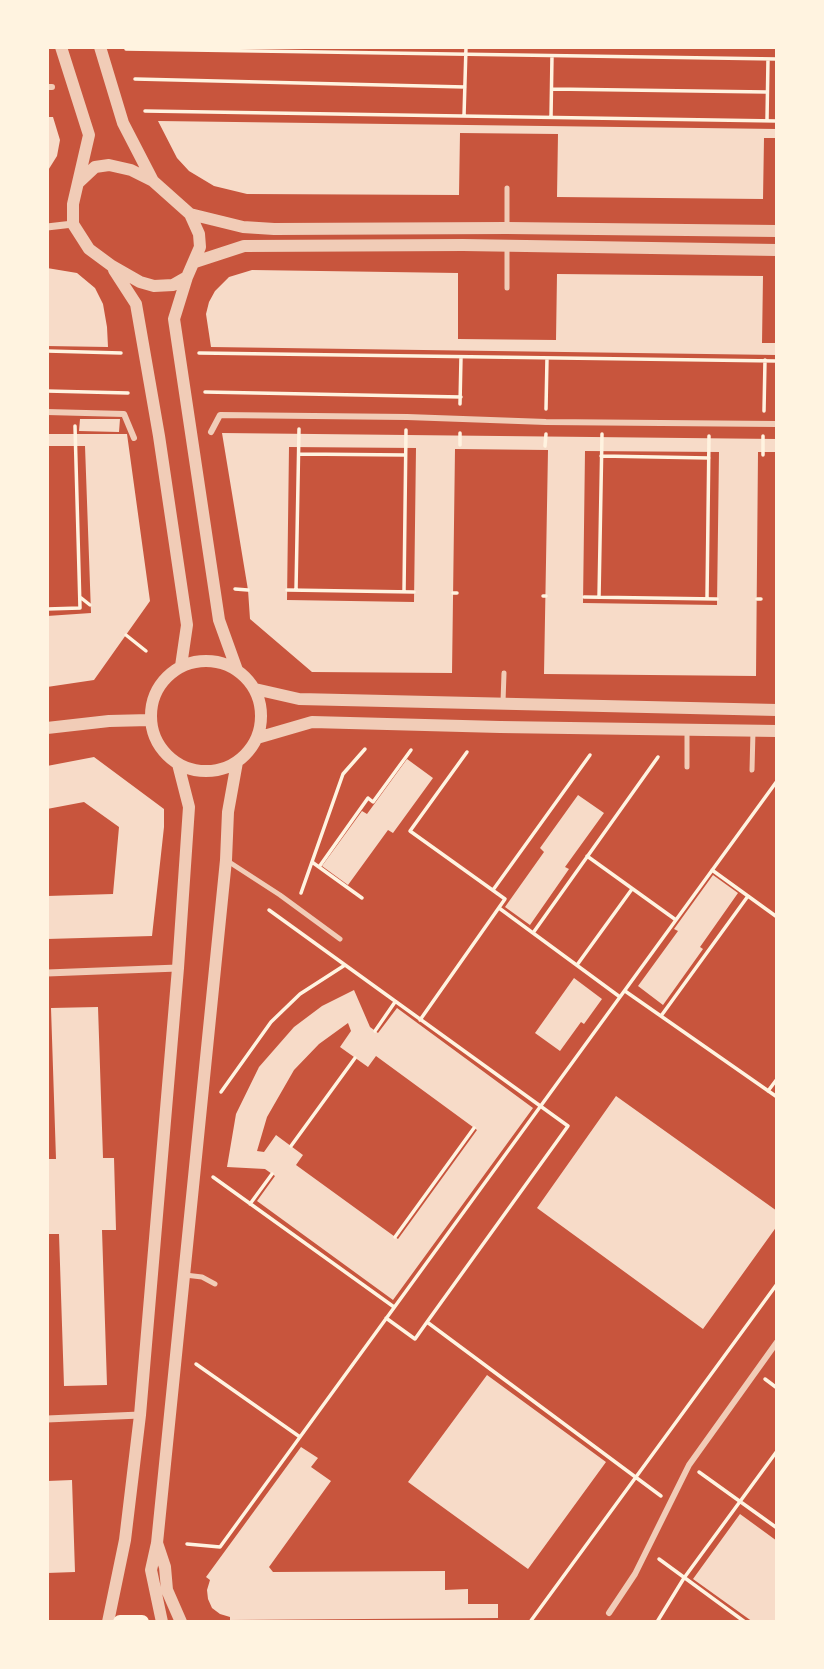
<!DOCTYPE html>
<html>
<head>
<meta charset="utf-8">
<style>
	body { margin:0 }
	#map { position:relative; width:824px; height:1669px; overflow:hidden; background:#c8553d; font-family:Manrope,sans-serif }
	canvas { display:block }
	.frame { position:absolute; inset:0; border:49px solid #fff3e0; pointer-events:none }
</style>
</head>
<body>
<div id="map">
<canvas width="824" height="1669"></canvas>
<div class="frame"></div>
</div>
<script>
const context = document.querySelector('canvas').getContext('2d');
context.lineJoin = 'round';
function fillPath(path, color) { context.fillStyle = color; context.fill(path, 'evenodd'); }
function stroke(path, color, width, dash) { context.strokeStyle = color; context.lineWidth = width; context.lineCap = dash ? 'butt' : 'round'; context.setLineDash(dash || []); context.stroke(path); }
const building = new Path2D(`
	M 47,117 L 53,117 L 60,140 L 57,156 L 47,172 Z
	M 158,121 L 777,129 L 777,138 L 764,138 L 763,199 L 557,197 L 558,134 L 460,133 L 459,195 L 247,194 L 214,186 L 189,171 L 177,158 Z
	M 47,268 L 77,273 L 95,288 L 103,304 L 107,327 L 108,347 L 47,346 Z
	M 252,270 L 458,273 L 458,339 L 556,340 L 557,274 L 763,276 L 762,343 L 777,343 L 777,355 L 211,347 L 206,314 L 209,302 L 215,291 L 229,277 Z
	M 80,419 L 120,419 L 119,432 L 79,431 Z
	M 222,433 L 777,439 L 777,452 L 758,452 L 756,676 L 544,674 L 548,450 L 455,449 L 452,673 L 312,672 L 250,619 L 248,590 ZM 289,447 L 416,448 L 414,602 L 287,600 ZM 585,451 L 719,452 L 717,605 L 583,603 Z
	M 47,434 L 127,434 L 150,601 L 94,680 L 47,687 L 47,616 L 91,613 L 85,446 L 47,446 Z
	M 94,757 L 164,809 L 164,827 L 152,936 L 47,939 L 47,896 L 113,894 L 119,827 L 84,802 L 47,809 L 47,766 Z
	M 407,759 L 433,778 L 393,833 L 388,830 L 348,885 L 322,866 L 362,811 L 367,814 Z
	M 578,795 L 604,813 L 565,867 L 569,869 L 530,925 L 505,907 L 544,852 L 540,848 Z
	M 713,875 L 738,893 L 700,947 L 703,949 L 663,1005 L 638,986 L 678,931 L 674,929 Z
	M 574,978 L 602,999 L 584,1024 L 581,1022 L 560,1051 L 535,1033 Z
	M 354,990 L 370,1027 L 378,1033 L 397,1008 L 533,1108 L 393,1300 L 257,1201 L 275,1176 L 265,1169 L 227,1167 L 236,1114 L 259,1067 L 294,1027 L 322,1006 ZM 348,1023 L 351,1031 L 340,1047 L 368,1067 L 376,1056 L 477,1130 L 398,1239 L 296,1165 L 303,1155 L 276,1135 L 264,1152 L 257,1151 L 267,1117 L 294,1070 L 319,1044 Z
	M 98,1007 L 103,1158 L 114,1158 L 116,1230 L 102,1230 L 107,1385 L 64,1386 L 59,1234 L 47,1234 L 47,1159 L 56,1159 L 51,1008 Z
	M 616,1096 L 777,1211 L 777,1226 L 703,1329 L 537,1208 Z
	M 487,1375 L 606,1462 L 528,1569 L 408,1482 Z
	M 301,1447 L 318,1458 L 311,1467 L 331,1481 L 269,1567 L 273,1572 L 445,1571 L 445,1590 L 468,1589 L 468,1604 L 498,1604 L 498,1618 L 230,1620 L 230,1617 L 220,1614 L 212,1608 L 208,1599 L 207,1590 L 210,1580 L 206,1577 Z
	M 72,1480 L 75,1572 L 47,1573 L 47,1481 Z
	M 740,1514 L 777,1541 L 777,1622 L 753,1622 L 693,1579 Z`);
const path = new Path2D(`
	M 126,49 L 777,59
	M 135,79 L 465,87
	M 552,89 L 767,92
	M 145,111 L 777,121
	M 464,116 L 466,47
	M 551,117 L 552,56
	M 767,120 L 768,59
	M 47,351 L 121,353
	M 199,353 L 777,361
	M 47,391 L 128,393
	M 205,392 L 461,397
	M 460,404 L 461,357
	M 546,409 L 547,358
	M 764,411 L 765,360
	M 460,445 L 460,433
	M 545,446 L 546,434
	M 299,454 L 405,455
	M 763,455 L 763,436
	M 601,456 L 709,458
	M 235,589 L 248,590
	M 287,590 L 414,592
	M 296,590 L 299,429
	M 404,592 L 406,430
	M 453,593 L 457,593
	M 543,596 L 546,596
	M 80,597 L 90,605
	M 584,597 L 717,599
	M 599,597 L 602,434
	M 707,598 L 709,436
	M 757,599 L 761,599
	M 47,609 L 80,608 L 75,426
	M 126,635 L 146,651
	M 587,856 L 676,920
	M 312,862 L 362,898
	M 319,867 L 368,798 L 373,802 L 411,750
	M 712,870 L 777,917
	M 493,890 L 590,755
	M 301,893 L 343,774 L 365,749
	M 499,908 L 620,997
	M 269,910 L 568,1126 L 427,1322
	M 533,933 L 658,757
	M 577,965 L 632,889
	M 625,991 L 777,1097
	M 661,1016 L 748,896
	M 420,1020 L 505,899 L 410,831 L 467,752
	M 375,1031 L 395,1002
	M 768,1091 L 777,1079
	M 221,1092 L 271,1022 L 300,994 L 345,965
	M 291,1146 L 355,1058
	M 213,1177 L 394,1307
	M 250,1204 L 272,1174
	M 395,1237 L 474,1128
	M 386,1318 L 415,1339 L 427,1322 L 661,1496
	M 196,1364 L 300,1437
	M 765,1379 L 777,1388
	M 699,1472 L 777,1528
	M 187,1544 L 220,1547 L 777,781
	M 659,1559 L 745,1622
	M 530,1622 L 777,1284
	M 657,1622 L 684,1578 L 777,1451`);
const service = new Path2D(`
	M 507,228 L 507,188
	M 507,288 L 507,246
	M 503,702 L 504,673
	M 687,767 L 687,730
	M 752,770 L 753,731
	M 226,860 L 280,895 L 340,939
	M 185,1275 L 202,1277 L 215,1284`);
const pedestrian = new Path2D(`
	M 47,87 L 52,87
	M 47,412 L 124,414 L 134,438
	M 211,432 L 220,415 L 407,417 L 546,422 L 777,424
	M 609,1613 L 635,1574 L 689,1465 L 777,1342`);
const minor = new Path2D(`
	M 47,227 L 73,224
	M 47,973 L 178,968
	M 47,1419 L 140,1415`);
const tertiary = new Path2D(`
	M 61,47 L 89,135 L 73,204 L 73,224 L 89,249 L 112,266 L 140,282 L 154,286 L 173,285 L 187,277 L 200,247 L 199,234 L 190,214 L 153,181 L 131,170 L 109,165 L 95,167 L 79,182
	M 100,47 L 123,123 L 153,181
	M 190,214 L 243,227 L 274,229 L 507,228 L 777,231
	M 195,262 L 244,246 L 463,245 L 777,250
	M 114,270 L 136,304 L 159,436 L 187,625 L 181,666
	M 187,277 L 174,319 L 219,620 L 237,670
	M151 716a55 55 0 1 1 110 0a55 55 0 1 1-110 0Z
	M 255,689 L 299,699 L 777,710
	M 47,728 L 109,721 L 150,720
	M 257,738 L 312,722 L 500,727 L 777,731
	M 157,1543 L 165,1567 L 167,1590 L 181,1622
	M 108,1622 L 125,1540 L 140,1415 L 178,968 L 189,807 L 178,764
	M 162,1622 L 151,1570 L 157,1543 L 226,860 L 228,812 L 237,762`);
const secondary = new Path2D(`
	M 120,1622 L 142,1622`);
fillPath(building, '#f7dbc8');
stroke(path, '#fff3e0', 3.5);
stroke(service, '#f1ccb7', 5);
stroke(pedestrian, '#f1ccb7', 6);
stroke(minor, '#f1ccb7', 7);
stroke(tertiary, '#f1ccb7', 12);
stroke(secondary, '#fff3e0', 14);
</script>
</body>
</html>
